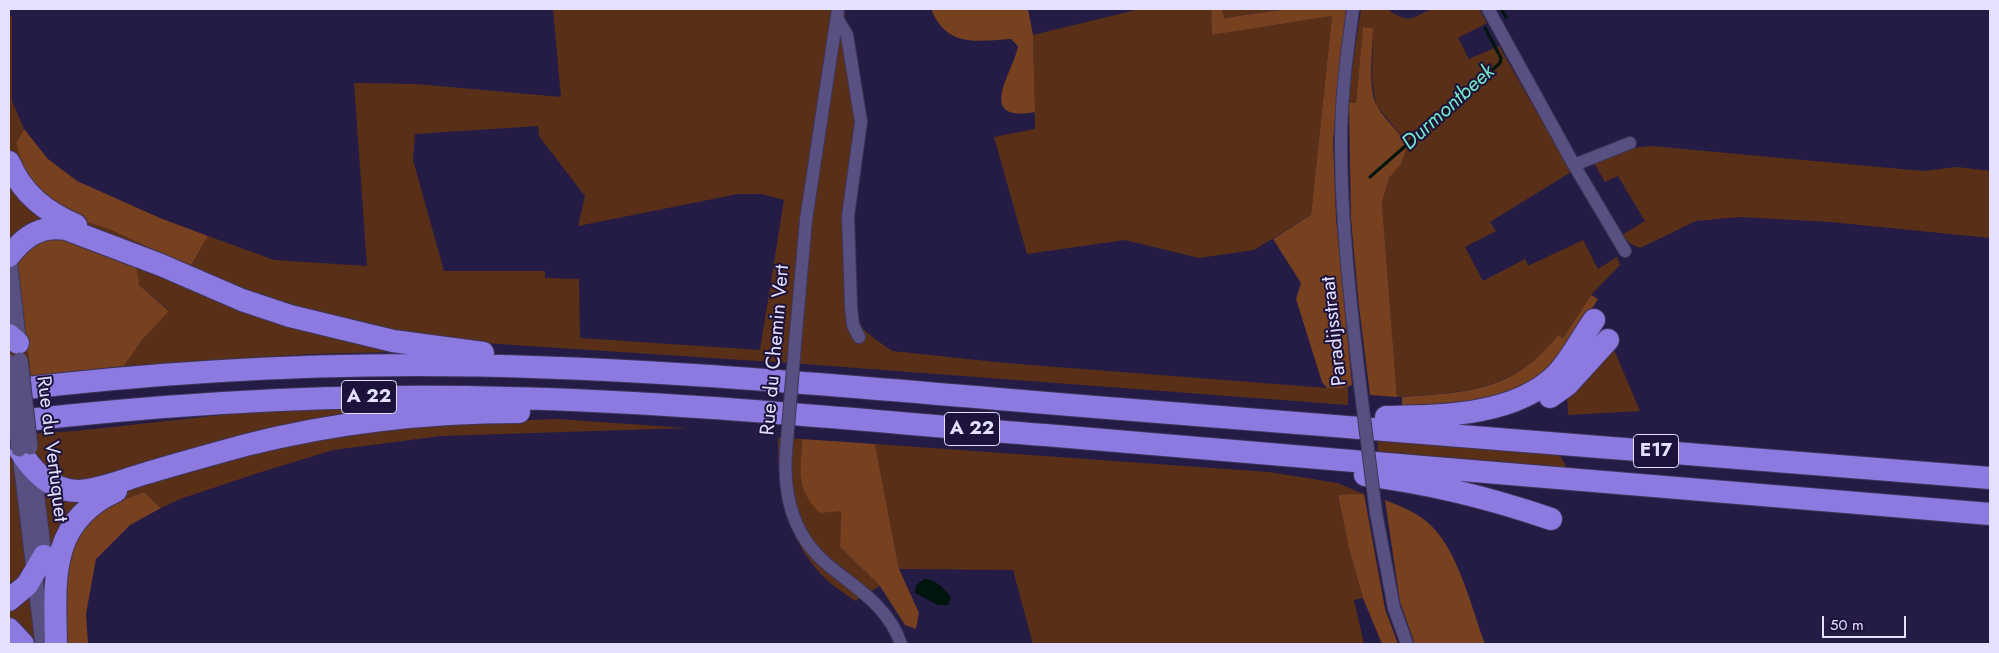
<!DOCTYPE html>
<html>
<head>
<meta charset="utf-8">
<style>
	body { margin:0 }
	#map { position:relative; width:1999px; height:653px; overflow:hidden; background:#251c46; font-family:Jost,sans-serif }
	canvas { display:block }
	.frame { position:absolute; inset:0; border:10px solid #e3e1fd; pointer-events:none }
	.scale { position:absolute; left:1822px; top:616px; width:84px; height:22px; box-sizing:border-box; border:2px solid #e3e1fd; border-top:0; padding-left:6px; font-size:15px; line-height:18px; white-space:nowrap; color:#e3e1fd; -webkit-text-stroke:4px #1c123b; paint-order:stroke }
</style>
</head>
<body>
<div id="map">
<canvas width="1999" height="653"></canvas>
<div class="frame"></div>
<div class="scale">50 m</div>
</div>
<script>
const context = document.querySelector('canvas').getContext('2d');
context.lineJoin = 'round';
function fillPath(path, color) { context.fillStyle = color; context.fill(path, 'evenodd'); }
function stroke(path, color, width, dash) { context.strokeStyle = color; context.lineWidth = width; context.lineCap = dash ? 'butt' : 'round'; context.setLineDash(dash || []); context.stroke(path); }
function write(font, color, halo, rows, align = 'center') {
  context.font = font + ' Jost,sans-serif'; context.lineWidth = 4; context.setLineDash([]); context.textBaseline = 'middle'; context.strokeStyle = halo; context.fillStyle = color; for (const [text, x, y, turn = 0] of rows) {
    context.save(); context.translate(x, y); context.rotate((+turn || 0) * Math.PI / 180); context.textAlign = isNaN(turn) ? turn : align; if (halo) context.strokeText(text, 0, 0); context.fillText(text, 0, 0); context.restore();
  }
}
const green = new Path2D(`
	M 553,9 L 845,9 L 845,47 L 857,119 L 844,210 L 856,313 L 863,329 L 875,339 L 892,351 L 1005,363 L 1340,389 L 1348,387 L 1348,405 L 804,364 L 468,342 L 392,352 L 311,354 L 124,366 L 142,340 L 169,310 L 139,285 L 17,266 L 31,376 L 9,379 L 9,15 L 12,16 L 12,101 L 24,129 L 16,143 L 74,218 L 109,229 L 190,267 L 208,236 L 274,260 L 367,266 L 354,83 L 416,84 L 561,97 ZM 538,126 L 539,136 L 585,196 L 578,226 L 738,194 L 762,194 L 784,200 L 760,350 L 580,338 L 579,279 L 545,278 L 545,271 L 444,271 L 413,160 L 415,134 Z
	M 1140,9 L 1211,9 L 1212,35 L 1332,16 L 1311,215 L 1254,250 L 1199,258 L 1125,240 L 1027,254 L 994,137 L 1035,129 L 1033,35 Z
	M 1222,9 L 1287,9 L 1223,18 Z
	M 1361,9 L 1390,9 L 1391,12 C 1416,27 1415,12 1435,9 C 1448,6 1465,9 1479,9 L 1487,23 L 1458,38 L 1469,59 L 1499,46 L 1571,172 L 1490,222 L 1496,231 L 1465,247 L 1483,281 L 1525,259 L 1528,266 L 1583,240 L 1598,269 L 1617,257 L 1620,265 L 1591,295 L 1563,338 L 1558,335 C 1512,393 1464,392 1397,397 L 1382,203 L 1389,178 L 1401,164 L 1404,139 L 1376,105 L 1372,79 L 1373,28 L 1363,27 L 1356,103 L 1349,103 L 1352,70 Z
	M 1651,146 L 1923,171 L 1957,167 L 1990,171 L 1990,238 L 1831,222 L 1739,217 L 1696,221 L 1640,248 L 1631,244 L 1622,235 L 1645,221 L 1618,176 L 1605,182 L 1594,163 L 1633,148 Z
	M 1612,345 L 1640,411 L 1568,415 L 1567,392 Z
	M 429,406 L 438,424 L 556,419 L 687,428 L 441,436 L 333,450 L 261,472 L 180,499 L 161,508 L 144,492 L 101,508 L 64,644 L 9,644 L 9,435 L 75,431 L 268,410 Z
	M 778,438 L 802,439 L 801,482 L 841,511 L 840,547 L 880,586 L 855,601 C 843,592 828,583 819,572 C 784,532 778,489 778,438 Z
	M 1377,438 L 1558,452 L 1568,470 L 1378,453 Z
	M 875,444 L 1269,472 L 1337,483 L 1364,494 L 1338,496 L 1349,549 L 1363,598 L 1354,600 L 1364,644 L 1033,644 L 1013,570 L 899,569 Z`);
const forest = new Path2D(`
	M 931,9 L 1028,9 L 1033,35 L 1035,112 C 974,123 1014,71 1018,46 L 1011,39 C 976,41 947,48 931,9 Z
	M 1211,9 L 1222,9 L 1224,18 L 1287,9 L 1346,9 L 1333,141 L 1336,218 L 1352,385 L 1340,389 L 1327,388 L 1322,382 L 1296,299 L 1301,283 L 1273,239 L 1311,215 L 1332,16 L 1212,35 Z
	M 1363,27 L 1373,28 C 1373,48 1367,88 1377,106 C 1385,121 1400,131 1407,146 L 1401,164 L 1389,178 L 1382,203 L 1397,397 L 1370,395 L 1359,306 L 1351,219 L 1349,103 L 1356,103 Z
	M 24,129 L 48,159 L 77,181 L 160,218 L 208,236 L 190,267 L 109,229 L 74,218 L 56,208 L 26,175 L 16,143 Z
	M 64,232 L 136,265 L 139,285 L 169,311 L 142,340 L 124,366 L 31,376 L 17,266 C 27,238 38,239 64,232 Z
	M 1591,295 L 1598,299 L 1556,365 L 1507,398 L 1444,405 L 1402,405 L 1402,397 C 1468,392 1513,392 1558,335 L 1563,338 Z
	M 802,439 L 875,444 L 899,569 L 919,613 L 916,629 L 905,625 L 880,586 L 840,547 L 841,511 L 820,513 C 795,488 801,472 802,439 Z
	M 144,492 L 161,508 L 130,525 L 96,559 L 86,614 L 88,644 L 64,644 L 67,558 L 82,526 L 101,508 Z
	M 1364,494 L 1385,609 L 1398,644 L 1382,644 L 1363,598 L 1349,549 L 1338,495 Z
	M 1385,500 C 1400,506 1413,511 1426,521 C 1458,547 1471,607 1485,644 L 1415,644 L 1400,602 Z`);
const water = new Path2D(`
	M 925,579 C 937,580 944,589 951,597 L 948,605 L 938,605 L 915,593 C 914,586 919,582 925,579 Z`);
const stream = new Path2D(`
	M 1501,9 L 1506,17
	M 1370,177 L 1500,63 L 1501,58 L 1485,28`);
const minor = new Path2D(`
	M 1353,9 C 1347,53 1341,97 1341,142 C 1341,220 1350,299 1359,377
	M 1488,9 L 1574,165 L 1625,251
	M 837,18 L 847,35 L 861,122 L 848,216 L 851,307 L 853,325 L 859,337
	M 1574,165 L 1630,143
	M 795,344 L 806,220 L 838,9
	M 786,452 C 783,495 793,536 828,565 C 857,589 888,606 901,644
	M 1376,513 L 1394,608 L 1407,644`);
const tertiary = new Path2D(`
	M 9,258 L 19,346
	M 20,453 L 43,644
	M 33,467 L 45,563`);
const motorway = new Path2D(`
	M 9,162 C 22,194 46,212 76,225
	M 9,256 C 24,237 40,225 66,229 L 161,265 L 242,300 L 290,316 L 393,341 L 483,353
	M 9,335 L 18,343
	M 9,390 C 144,374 281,365 417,365 C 642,365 870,389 1095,407 C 1393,431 1692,454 1990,478
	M 1550,397 L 1567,385 L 1608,340
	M 1386,417 C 1442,416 1515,416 1557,374 C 1571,359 1582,337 1594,320
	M 9,422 C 174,403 340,393 507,398 C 687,402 866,421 1045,435 C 1360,461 1675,489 1990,514
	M 19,449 C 32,471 52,491 78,491 C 101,490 125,479 147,473 C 180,463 213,454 246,445 C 333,423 428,412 519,412
	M 1365,475 C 1429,483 1490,498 1551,519
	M 9,600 L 27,585 L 44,556
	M 9,629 L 23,644
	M 56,644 C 55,580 48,522 116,491`);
const minorBridge = new Path2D(`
	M 1359,377 L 1376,513
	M 786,452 L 795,344`);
const tertiaryBridge = new Path2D(`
	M 20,360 L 30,447
	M 9,362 L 19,449`);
const shields = [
	[369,397,55],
	[972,429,55],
	[1656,451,45]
];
const shieldNames = [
	["A 22",369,397],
	["A 22",972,429],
	["E17",1656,451]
];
const streetNames = [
	["Paradijsstraat",1335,331,-96],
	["Rue du Chemin Vert",776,350,-85],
	["Rue du Vertuquet",51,449,83]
];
const waterNames = [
	["Durmontbeek",1449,108,-42]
];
fillPath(green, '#593017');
fillPath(forest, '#77401e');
fillPath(water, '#00150e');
stroke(stream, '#00150e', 3);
stroke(minor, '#3e3559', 14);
stroke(tertiary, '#3e3559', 17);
stroke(motorway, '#3e3559', 24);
stroke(minor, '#575080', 12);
stroke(tertiary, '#575080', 15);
stroke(motorway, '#8c7ae1', 22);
stroke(minorBridge, '#3e3559', 14, []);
stroke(tertiaryBridge, '#3e3559', 17, []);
stroke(minorBridge, '#575080', 12);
stroke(tertiaryBridge, '#575080', 15);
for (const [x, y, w] of shields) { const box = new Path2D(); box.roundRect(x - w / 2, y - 16.5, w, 33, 4); context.fillStyle = '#1c123b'; context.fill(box); stroke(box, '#e3e1fd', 1); }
write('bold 19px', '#e3e1fd', null, shieldNames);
write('20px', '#e3e1fd', '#1c123b', streetNames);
write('italic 21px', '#74e9c3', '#1c123b', waterNames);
</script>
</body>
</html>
